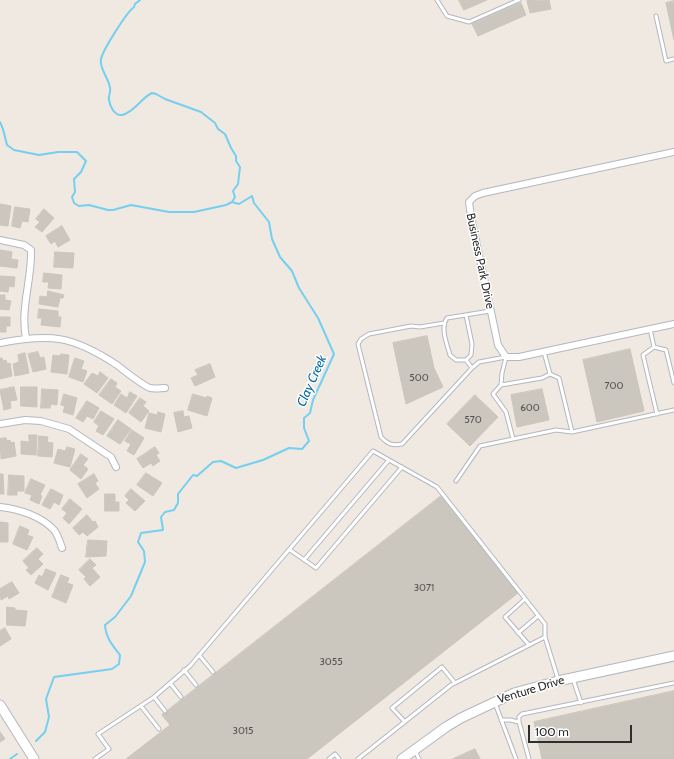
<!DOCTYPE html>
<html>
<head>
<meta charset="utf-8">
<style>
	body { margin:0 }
	#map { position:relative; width:674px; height:759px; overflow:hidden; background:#efe9e1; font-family:Cabin,sans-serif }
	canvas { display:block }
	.scale { position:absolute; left:528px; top:725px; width:104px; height:18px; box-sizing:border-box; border:2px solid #2e2e2e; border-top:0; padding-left:5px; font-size:12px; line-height:14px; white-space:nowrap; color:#2e2e2e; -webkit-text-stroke:3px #fff; paint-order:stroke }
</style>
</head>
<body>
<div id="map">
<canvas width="674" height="759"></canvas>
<div class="scale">100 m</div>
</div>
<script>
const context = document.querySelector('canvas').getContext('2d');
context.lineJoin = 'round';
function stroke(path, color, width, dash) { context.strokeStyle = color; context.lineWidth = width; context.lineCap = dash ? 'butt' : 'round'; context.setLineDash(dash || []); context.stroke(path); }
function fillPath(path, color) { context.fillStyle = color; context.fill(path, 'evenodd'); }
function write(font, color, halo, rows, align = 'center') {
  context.font = font + ' Cabin,sans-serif'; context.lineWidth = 3; context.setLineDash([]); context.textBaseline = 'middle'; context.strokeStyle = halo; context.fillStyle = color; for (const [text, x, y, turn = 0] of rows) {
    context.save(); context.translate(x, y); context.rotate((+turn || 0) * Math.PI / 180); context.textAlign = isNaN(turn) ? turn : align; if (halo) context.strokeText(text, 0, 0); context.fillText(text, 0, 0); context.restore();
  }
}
const stream = new Path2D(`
	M 0,122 L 3,129 L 7,145 L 14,150 L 39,155 L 58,152 L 77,152 L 86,161 L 81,172 L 74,179 L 75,192 L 72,197 L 74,203 L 79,206 L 89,205 L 108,210 L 113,210 L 131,205 L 169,212 L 194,212 L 226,205 L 232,202 L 235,197 L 233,191 L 238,184 L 240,167 L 236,161 L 236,156 L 231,148 L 225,134 L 218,129 L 215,123 L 201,112 L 165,99 L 156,94 L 152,93 C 141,98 135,112 122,115 C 115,116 110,107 109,100 C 108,97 111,92 110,88 C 109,78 99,69 101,59 C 103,50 126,13 134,7 L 135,4 L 140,0
	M 36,741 L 45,732 L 49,717 L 46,699 L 54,677 L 112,669 L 119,664 L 120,655 C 112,645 106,638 105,625 L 115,617 L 131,596 L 145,562 L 144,551 L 138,542 L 141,533 L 163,530 L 161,517 L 165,512 L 174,510 L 178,503 L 178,494 L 193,475 L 197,476 L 213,462 L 221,461 L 236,468 L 263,460 L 289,448 L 302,449 L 309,441 L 304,428 L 304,418 L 310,413 L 313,400 L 334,354 L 318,318 L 299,288 L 292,271 L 280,257 L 272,239 L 269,222 L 254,203 L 252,196 L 239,204 L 232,202
	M 10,759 L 17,754`);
const building = new Path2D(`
	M 459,0 L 487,0 L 464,10 Z
	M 549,0 L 551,9 L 530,13 L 527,1 Z
	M 674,1 L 674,40 L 666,3 Z
	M 521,3 L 526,15 L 478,36 L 472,24 Z
	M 0,204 L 11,206 L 8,226 L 0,225 Z
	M 15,207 L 30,209 L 28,222 L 22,221 L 20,228 L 12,226 Z
	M 44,209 L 54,218 L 42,232 L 35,227 L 40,222 L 36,219 Z
	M 62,226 L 70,240 L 58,247 L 55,241 L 51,244 L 46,236 Z
	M 0,250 L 12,252 L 11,259 L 18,260 L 17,268 L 0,266 Z
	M 55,252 L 74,253 L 73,268 L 54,267 Z
	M 44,273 L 62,275 L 61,289 L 48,288 L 49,282 L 43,282 Z
	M 0,276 L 15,277 L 14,287 L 9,286 L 8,292 L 0,291 Z
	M 48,291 L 64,295 L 63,298 L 60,298 L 58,307 L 39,304 L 40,296 L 47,297 Z
	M 0,295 L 5,295 L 5,300 L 11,301 L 9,310 L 0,309 Z
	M 39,309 L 58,311 L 58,317 L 61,317 L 60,327 L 41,325 L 42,318 L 38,318 Z
	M 0,317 L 10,317 L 10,326 L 6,326 L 6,332 L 0,332 Z
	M 427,336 L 434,368 L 443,387 L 406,404 L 393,343 Z
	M 630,349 L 644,411 L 597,422 L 583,360 Z
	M 38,352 L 40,358 L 44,357 L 46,369 L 33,372 L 28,354 Z
	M 25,353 L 29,373 L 15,376 L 13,364 L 19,362 L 18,355 Z
	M 61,354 L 69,355 L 67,374 L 51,372 L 53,355 L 60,356 Z
	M 0,358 L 2,358 L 3,361 L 6,360 L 7,364 L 10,363 L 12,376 L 0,379 Z
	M 75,358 L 84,361 L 81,369 L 87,371 L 83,382 L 69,377 Z
	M 210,364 L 215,377 L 195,386 L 191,378 L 198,375 L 195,370 Z
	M 100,372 L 108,378 L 97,393 L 84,384 L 92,373 L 98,376 Z
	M 111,379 L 117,383 L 115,387 L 121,391 L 112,404 L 99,395 Z
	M 14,387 L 17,400 L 10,401 L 11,408 L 4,410 L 0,390 Z
	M 21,387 L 37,387 L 37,407 L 21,406 Z
	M 42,389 L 58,390 L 57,405 L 51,404 L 50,408 L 41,408 Z
	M 542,389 L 549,420 L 517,427 L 511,395 Z
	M 130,392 L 137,396 L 126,413 L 114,405 L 121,394 L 127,398 Z
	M 64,394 L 77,398 L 73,415 L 63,412 L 65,406 L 61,405 Z
	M 193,394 L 206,398 L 207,396 L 212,398 L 207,416 L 188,410 Z
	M 475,395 L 498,417 L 470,446 L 447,424 Z
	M 140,398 L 146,402 L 143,406 L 149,411 L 141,422 L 129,413 Z
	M 87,401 L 99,408 L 93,419 L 87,416 L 83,422 L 76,418 Z
	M 101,411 L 114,419 L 103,435 L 96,431 L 99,426 L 94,422 Z
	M 183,411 L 184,417 L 189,416 L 192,428 L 178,432 L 174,413 Z
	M 158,412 L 165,414 L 161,432 L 145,428 L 149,413 L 157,415 Z
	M 118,420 L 131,429 L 120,444 L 107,436 Z
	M 132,430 L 144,438 L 134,455 L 127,451 L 131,444 L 125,441 Z
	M 29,435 L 37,435 L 36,455 L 21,454 L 21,441 L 29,442 Z
	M 39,436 L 48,437 L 47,442 L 53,443 L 52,457 L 38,456 Z
	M 6,438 L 7,441 L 10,440 L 11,443 L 14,442 L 16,456 L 1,459 L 0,439 Z
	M 67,447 L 75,449 L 70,467 L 54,463 L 58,449 L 65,451 Z
	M 155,447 L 159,453 L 156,455 L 160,461 L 153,466 L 151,463 L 143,468 L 137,459 Z
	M 81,454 L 88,459 L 83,465 L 88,469 L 81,479 L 70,470 Z
	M 146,473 L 162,483 L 153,496 L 137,485 Z
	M 0,474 L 3,474 L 4,494 L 0,494 Z
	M 94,474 L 98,481 L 95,483 L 99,489 L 87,498 L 78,484 Z
	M 9,475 L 24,476 L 24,491 L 17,491 L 17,495 L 8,495 Z
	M 31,479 L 45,485 L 40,495 L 42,496 L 39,504 L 30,500 L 32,495 L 25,493 Z
	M 51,489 L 63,495 L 59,505 L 54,502 L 50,509 L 42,505 Z
	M 131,489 L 145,501 L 135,511 L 126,503 L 129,500 L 125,496 Z
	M 105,494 L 115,494 L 115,502 L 119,502 L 119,511 L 105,511 Z
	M 441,496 L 518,593 L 307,759 L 126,759 L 170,725 L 162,715 Z
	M 70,499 L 82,509 L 69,524 L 63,518 L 67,513 L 62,509 Z
	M 87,515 L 93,522 L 95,521 L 98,527 L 87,536 L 83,532 L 79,535 L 73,528 Z
	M 0,522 L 8,523 L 8,542 L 0,542 Z
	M 20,526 L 29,530 L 27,535 L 33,537 L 27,550 L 13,544 Z
	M 88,540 L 107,541 L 106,556 L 86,557 Z
	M 37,548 L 43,554 L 38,559 L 43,564 L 31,575 L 26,570 L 29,568 L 23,561 Z
	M 90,559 L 96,565 L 92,568 L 100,577 L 90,586 L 84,579 L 86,577 L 79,570 Z
	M 46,569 L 56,573 L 48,590 L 35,583 L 39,575 L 42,577 Z
	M 61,575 L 69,578 L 67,583 L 73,585 L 66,603 L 52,597 Z
	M 12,582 L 19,593 L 9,599 L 8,596 L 1,600 L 0,589 Z
	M 7,607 L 15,608 L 15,610 L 27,611 L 25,626 L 7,625 Z
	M 5,628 L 11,639 L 0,646 L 0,631 Z
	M 674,691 L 674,759 L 542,759 L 534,722 Z
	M 0,732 L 5,739 L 0,742 Z
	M 475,749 L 480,759 L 453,759 Z`);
const lane = new Path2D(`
	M 437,0 L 447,16 L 469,22 L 519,0
	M 656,16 L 666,61 L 674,59
	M 466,315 L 472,344 L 471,355 L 466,360 L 456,360 L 450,355 C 447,344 440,328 447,318 L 490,311
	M 444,323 L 420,327 L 411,326 L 369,334 L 361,339 L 358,344 L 381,437 C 388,444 392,446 402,444 L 472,368 L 479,362 L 506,357 L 502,373 L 501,385 L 542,378 L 550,374
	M 650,329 L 654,347 L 643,355 L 657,414
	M 654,347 L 666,350 L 674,383
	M 544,352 L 550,374 L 559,378 L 572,432
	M 466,360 L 472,368
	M 501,385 L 493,394 L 506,412 L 513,439 L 556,430 L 572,432 L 674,410
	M 456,481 L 480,446 L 513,439
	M 290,550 L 316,568 L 402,467
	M 304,560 L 389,460
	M 525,599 L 505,617 L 529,645
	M 518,633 L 538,616
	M 199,655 L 213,672
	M 184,670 L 196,685
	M 573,679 L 581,703
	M 170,683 L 181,697
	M 154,697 L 165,711
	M 495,703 L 516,759
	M 141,706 L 159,729
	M 501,720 L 510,720 L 519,722
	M 405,722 L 392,708 L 442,667 L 455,683
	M 415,751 L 419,759
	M 95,759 L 109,749 L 98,734 L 154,697 L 190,666 L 373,451 L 437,487 L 545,624 L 545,637 L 558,679
	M 329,759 L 335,754 L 339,759
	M 358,759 L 451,685 L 545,637
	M 529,759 L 519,722 L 519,717 L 522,714 L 674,683`);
const street = new Path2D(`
	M 674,152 L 483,193 L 475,196 L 469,202 L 471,217 L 498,345 L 506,357 L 519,357 L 674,324
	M 0,240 L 24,245 L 31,250 C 32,280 20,308 26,338
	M 0,343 C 51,333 73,336 117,365 C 123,370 144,386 150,388 C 155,389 161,388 165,388
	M 0,424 L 25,420 L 41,421 L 69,429 L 111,457 L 116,467
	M 0,507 C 19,509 41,516 54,530 C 58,535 60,542 62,548`);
const secondary = new Path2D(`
	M 0,705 L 34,759
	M 402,759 L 446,727 L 461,718 L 514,693 L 558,681 L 674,656`);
const numberNames = [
	["500",419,378],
	["700",614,386],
	["600",530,408],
	["570",473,420],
	["3071",424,588],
	["3055",331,662],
	["3015",243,731]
];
const streetNames = [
	["Business Park Drive",480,261,78],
	["Venture Drive",531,690,-17]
];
const waterNames = [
	["Clay Creek",312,381,-66]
];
stroke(stream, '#75cff0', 2);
fillPath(building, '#cbc7bf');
stroke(building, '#cbc5ba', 1);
stroke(lane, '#b4b7c1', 5);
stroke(street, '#b4b7c1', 8);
stroke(secondary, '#b4b7c1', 11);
stroke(lane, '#fff', 3);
stroke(street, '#fff', 6);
stroke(secondary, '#fff', 9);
write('10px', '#555452', null, numberNames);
write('12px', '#2e2e2e', '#fff', streetNames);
write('italic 13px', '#0d6fa3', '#fff', waterNames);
</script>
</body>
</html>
